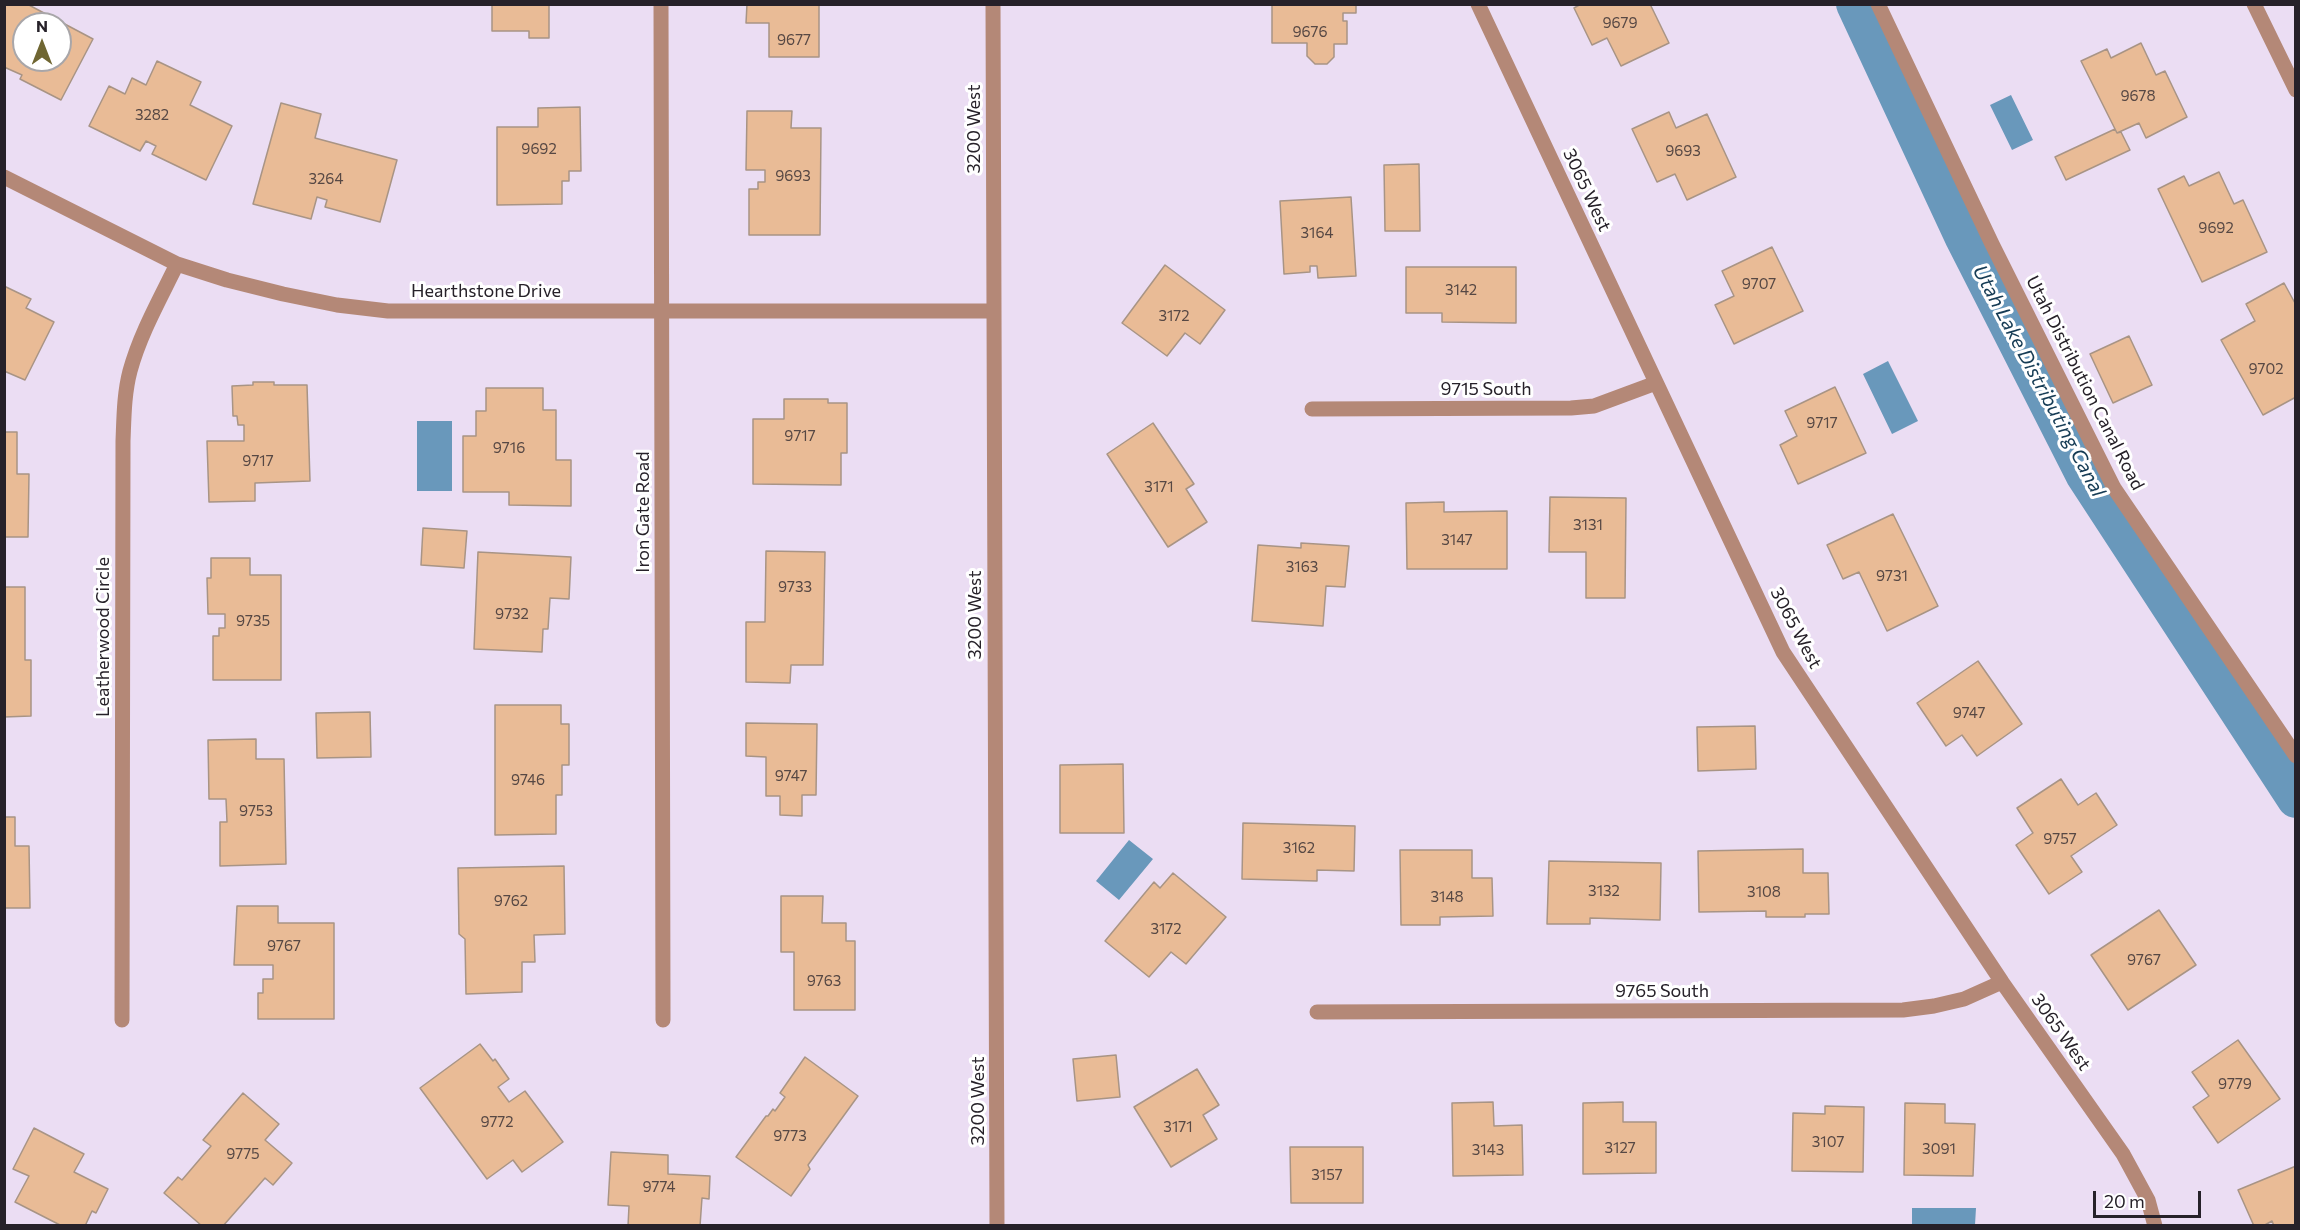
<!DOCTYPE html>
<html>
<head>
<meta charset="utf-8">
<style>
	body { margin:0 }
	#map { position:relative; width:2300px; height:1230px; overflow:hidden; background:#ebddf3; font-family:Commissioner,sans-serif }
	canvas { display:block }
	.frame { position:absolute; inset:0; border:6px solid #262129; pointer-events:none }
	.north { position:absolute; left:12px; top:12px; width:60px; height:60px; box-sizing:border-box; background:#fff; border:2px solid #a8a6a9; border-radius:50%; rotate:0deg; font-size:16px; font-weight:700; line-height:24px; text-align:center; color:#262129 }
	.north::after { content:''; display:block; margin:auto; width:21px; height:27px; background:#6f6632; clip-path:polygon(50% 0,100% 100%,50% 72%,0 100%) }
	.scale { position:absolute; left:2093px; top:1191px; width:108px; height:27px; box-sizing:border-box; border:3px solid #262129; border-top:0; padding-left:8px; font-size:18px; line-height:21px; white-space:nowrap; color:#262129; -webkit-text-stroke:4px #fff; paint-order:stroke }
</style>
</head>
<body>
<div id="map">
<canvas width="2300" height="1230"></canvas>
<div class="frame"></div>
<div class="north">N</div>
<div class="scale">20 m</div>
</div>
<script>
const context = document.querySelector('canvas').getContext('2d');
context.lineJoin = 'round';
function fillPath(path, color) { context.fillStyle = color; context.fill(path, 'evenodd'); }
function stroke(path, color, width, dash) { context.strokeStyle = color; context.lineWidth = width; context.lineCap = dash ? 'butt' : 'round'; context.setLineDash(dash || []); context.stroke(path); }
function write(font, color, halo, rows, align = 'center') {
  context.font = font + ' Commissioner,sans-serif'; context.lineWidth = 6; context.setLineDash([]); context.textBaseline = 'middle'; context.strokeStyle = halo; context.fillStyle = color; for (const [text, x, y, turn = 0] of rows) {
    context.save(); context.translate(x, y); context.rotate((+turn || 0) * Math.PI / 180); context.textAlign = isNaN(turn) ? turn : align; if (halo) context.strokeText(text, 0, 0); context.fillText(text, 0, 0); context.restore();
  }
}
const water = new Path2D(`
	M 2011,95 L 2033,140 L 2012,150 L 1990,105 Z
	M 1888,361 L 1918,421 L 1892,434 L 1863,374 Z
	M 417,421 L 452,421 L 452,491 L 417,491 Z
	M 1129,840 L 1153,859 L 1119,900 L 1096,881 Z
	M 1912,1208 L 1976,1208 L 1975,1225 L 1912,1225 Z`);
const canal = new Path2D(`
	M 1855,4 L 1964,238 L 2084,474 L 2296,799`);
const building = new Path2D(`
	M 4,4 L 27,4 L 93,39 L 61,100 L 20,79 L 22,75 L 4,67 ZM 24,24 L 60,24 L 60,60 L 24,60 Z
	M 492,4 L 549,4 L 549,38 L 529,38 L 529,31 L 492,31 Z
	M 747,4 L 819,4 L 819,57 L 769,57 L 769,23 L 746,23 Z
	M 1272,4 L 1356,4 L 1356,13 L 1343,13 L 1343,21 L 1347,21 L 1347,44 L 1334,44 L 1334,57 L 1327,64 L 1315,64 L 1307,56 L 1307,43 L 1272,43 Z
	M 1581,4 L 1650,4 L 1669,43 L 1621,66 L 1607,38 L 1592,45 L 1574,8 Z
	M 2141,43 L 2156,75 L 2165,71 L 2187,117 L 2146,138 L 2139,123 L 2117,133 L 2081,61 L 2107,49 L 2111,58 Z
	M 157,61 L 201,82 L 190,105 L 232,126 L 206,180 L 152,154 L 156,146 L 146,141 L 140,151 L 89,126 L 109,86 L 125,94 L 132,78 L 146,85 Z
	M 281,103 L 321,114 L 315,138 L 397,160 L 380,222 L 325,207 L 327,200 L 317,197 L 311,219 L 253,204 Z
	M 580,107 L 581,171 L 569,171 L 569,181 L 562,181 L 562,204 L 497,205 L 497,127 L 538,127 L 538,108 Z
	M 747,111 L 792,111 L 791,128 L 821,128 L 820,235 L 749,235 L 749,189 L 758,189 L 758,182 L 765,182 L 765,170 L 746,170 Z
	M 1669,112 L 1676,128 L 1707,114 L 1736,177 L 1687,200 L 1675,174 L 1657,182 L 1632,129 Z
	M 2115,129 L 2117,133 L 2121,132 L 2130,150 L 2066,180 L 2055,157 Z
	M 1419,164 L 1420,231 L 1385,231 L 1384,165 Z
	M 2219,172 L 2234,204 L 2243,200 L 2267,252 L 2202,282 L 2158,189 L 2184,176 L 2189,186 Z
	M 1351,197 L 1356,276 L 1318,278 L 1317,266 L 1310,266 L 1310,272 L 1284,274 L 1280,201 Z
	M 1772,247 L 1803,311 L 1734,344 L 1715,305 L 1734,296 L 1722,271 Z
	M 1165,265 L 1225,310 L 1200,344 L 1185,333 L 1167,356 L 1122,323 Z
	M 1406,267 L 1516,267 L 1516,323 L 1442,322 L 1442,313 L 1406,313 Z
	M 2284,283 L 2296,305 L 2296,397 L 2263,415 L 2221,340 L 2255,321 L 2246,304 Z
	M 4,286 L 31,299 L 26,308 L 54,322 L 25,380 L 4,371 Z
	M 2129,336 L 2152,385 L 2113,403 L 2090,354 Z
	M 253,382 L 274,382 L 274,385 L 307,385 L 310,481 L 255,483 L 255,501 L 209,502 L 207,441 L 244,441 L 244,425 L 238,425 L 237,416 L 233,416 L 232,386 L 253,385 Z
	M 1835,387 L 1866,453 L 1798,484 L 1780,445 L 1797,436 L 1785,411 Z
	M 486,388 L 543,388 L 543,410 L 556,410 L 556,460 L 571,460 L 571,506 L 509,505 L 509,492 L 463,492 L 463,436 L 476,436 L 476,411 L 486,411 Z
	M 784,399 L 828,399 L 828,403 L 847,403 L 847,453 L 841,453 L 841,485 L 753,484 L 753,419 L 784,419 Z
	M 1153,423 L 1194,484 L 1186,489 L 1207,522 L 1168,547 L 1107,454 Z
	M 4,432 L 17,432 L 17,474 L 29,474 L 28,537 L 4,537 Z
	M 1550,497 L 1626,498 L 1625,598 L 1586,598 L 1586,552 L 1549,552 Z
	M 1444,502 L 1444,512 L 1507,511 L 1507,569 L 1407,569 L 1406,503 Z
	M 1893,514 L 1938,606 L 1887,631 L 1859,572 L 1843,579 L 1827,545 Z
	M 423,528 L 467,531 L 464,568 L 421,565 Z
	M 1301,543 L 1349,546 L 1345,587 L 1326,586 L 1323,626 L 1252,621 L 1258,545 L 1301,548 Z
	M 766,551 L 825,552 L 823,665 L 791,665 L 790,683 L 746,682 L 746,622 L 765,622 Z
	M 478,552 L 571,557 L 569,599 L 550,598 L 548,629 L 543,629 L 542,652 L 474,649 Z
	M 211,558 L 250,558 L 250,575 L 281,575 L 281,680 L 213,680 L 213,636 L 219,636 L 219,628 L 225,628 L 225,614 L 208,614 L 207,578 L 211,578 Z
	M 4,587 L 25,587 L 25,660 L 31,660 L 31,716 L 4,717 Z
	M 1978,661 L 2022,724 L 1977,756 L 1962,735 L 1946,746 L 1917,703 Z
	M 495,705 L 561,705 L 561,724 L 569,724 L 569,765 L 562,765 L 562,795 L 556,795 L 556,834 L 495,835 Z
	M 370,712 L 371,757 L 317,758 L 316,713 Z
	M 746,723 L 817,724 L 816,795 L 802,795 L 802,816 L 780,815 L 780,796 L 766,796 L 766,757 L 746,756 Z
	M 1755,726 L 1756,769 L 1698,771 L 1697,727 Z
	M 256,739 L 256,759 L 284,759 L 286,864 L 220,866 L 220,822 L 227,822 L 226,799 L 209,799 L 208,740 Z
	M 1123,764 L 1124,833 L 1060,833 L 1060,765 Z
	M 2061,779 L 2078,805 L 2096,793 L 2117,825 L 2071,856 L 2082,872 L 2049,894 L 2016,845 L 2033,833 L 2017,808 Z
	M 4,817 L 15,817 L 15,846 L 29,846 L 30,908 L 4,908 Z
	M 1243,823 L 1355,826 L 1354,871 L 1317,870 L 1317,881 L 1242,879 Z
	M 1803,849 L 1803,873 L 1828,873 L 1829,914 L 1805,914 L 1805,917 L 1766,917 L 1766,911 L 1699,912 L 1698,851 Z
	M 1400,850 L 1472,850 L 1472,878 L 1492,878 L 1493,916 L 1440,917 L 1440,925 L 1401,925 Z
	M 1549,861 L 1661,863 L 1660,920 L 1590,918 L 1590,924 L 1547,924 Z
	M 564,866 L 565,934 L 534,935 L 535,962 L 522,962 L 522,992 L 466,994 L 465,939 L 459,934 L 458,868 Z
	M 1173,873 L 1226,917 L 1186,964 L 1171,952 L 1149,977 L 1105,941 L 1154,882 L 1160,888 Z
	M 781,896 L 823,896 L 822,923 L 846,923 L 846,941 L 855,941 L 855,1010 L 794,1010 L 794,952 L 781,952 Z
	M 237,906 L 278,906 L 278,923 L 334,923 L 334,1019 L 258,1019 L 258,993 L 263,993 L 263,979 L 273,979 L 273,965 L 234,965 Z
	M 2159,910 L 2196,965 L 2128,1010 L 2091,955 Z
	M 2238,1040 L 2280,1099 L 2218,1143 L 2193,1107 L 2209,1096 L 2192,1072 Z
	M 480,1044 L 493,1061 L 495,1059 L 509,1079 L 498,1087 L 509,1102 L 525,1091 L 563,1142 L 522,1172 L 513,1160 L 487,1179 L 420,1088 Z
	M 1116,1055 L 1120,1097 L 1077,1101 L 1073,1059 Z
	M 805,1057 L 858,1096 L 808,1165 L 810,1169 L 791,1196 L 736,1157 L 766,1116 L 768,1116 L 773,1109 L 775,1111 L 785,1097 L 780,1093 Z
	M 1197,1069 L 1219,1105 L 1203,1115 L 1217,1139 L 1171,1167 L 1134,1107 Z
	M 243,1093 L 279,1124 L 265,1140 L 292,1163 L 273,1185 L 265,1178 L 223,1226 L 202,1226 L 164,1193 L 178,1177 L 182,1180 L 211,1146 L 203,1140 Z
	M 1493,1102 L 1494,1126 L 1522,1125 L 1523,1175 L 1453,1176 L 1452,1103 Z
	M 1623,1102 L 1623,1122 L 1656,1122 L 1656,1173 L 1583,1174 L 1583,1103 Z
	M 1905,1103 L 1945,1104 L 1945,1123 L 1975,1124 L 1973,1176 L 1904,1175 Z
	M 1825,1106 L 1864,1107 L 1863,1172 L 1792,1171 L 1793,1113 L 1825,1114 Z
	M 34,1128 L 84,1154 L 74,1172 L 108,1189 L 96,1213 L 92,1211 L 85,1226 L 62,1226 L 15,1202 L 29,1176 L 13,1169 Z
	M 1290,1147 L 1363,1147 L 1363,1203 L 1291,1203 Z
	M 611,1152 L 668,1155 L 668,1174 L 710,1176 L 709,1199 L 702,1198 L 700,1226 L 628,1226 L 629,1206 L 608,1205 Z
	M 2296,1166 L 2296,1226 L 2274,1226 L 2272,1221 L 2263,1226 L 2254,1226 L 2238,1190 Z`);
const service = new Path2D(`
	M 1878,4 L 1992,244 L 2114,488 L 2296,756`);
const minor = new Path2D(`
	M 661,4 L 663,1020
	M 1478,4 L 1783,652 L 2002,982 L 2123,1154 L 2148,1200 L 2155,1226
	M 2254,4 L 2296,90
	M 4,177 L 177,264 L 227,280 L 283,294 L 337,305 L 388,311 L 993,311
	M 1312,409 L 1571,408 L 1594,406 L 1656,383
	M 1317,1012 L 1903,1010 L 1934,1006 L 1964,999 L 2002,982
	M 122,1020 L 123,441 C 124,417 124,394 130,371 C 140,334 160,299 177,264`);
const tertiary = new Path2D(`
	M 993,4 L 997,1226`);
const numberNames = [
	["9679",1620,23],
	["9676",1310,32],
	["9677",794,40],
	["9678",2138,96],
	["3282",152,115],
	["9692",539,149],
	["9693",1683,151],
	["9693",793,176],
	["3264",326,179],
	["9692",2216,228],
	["3164",1317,233],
	["9707",1759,284],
	["3142",1461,290],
	["3172",1174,316],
	["9702",2266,369],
	["9717",1822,423],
	["9717",800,436],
	["9716",509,448],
	["9717",258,461],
	["3171",1159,487],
	["3131",1588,525],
	["3147",1457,540],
	["3163",1302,567],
	["9731",1892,576],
	["9733",795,587],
	["9732",512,614],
	["9735",253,621],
	["9747",1969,713],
	["9747",791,776],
	["9746",528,780],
	["9753",256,811],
	["9757",2060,839],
	["3162",1299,848],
	["3132",1604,891],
	["3108",1764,892],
	["3148",1447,897],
	["9762",511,901],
	["3172",1166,929],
	["9767",284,946],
	["9767",2144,960],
	["9763",824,981],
	["9779",2235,1084],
	["9772",497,1122],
	["3171",1178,1127],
	["9773",790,1136],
	["3107",1828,1142],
	["3127",1620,1148],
	["3091",1939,1149],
	["3143",1488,1150],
	["9775",243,1154],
	["3157",1327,1175],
	["9774",659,1187]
];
const streetNames = [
	["3200 West",974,129,-90],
	["3065 West",1587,190,65],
	["Hearthstone Drive",486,291],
	["Utah Distribution Canal Road",2085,383,63],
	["9715 South",1486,389],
	["Iron Gate Road",643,512,-90],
	["3200 West",975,615,-90],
	["3065 West",1796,628,62],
	["Leatherwood Circle",103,637,-90],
	["9765 South",1662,991],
	["3065 West",2061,1032,55],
	["3200 West",978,1101,-90]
];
const waterNames = [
	["Utah Lake Distributing Canal",2039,381,62]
];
fillPath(water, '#6998bb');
stroke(canal, '#6998bb', 38);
fillPath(building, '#e9bb96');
stroke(building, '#a89485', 1.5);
stroke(service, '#b48877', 15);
stroke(minor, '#b48877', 15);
stroke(tertiary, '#b48877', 15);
write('15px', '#574844', null, numberNames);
write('18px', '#262129', '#fff', streetNames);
write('italic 20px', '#153b54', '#fff', waterNames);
</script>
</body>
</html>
